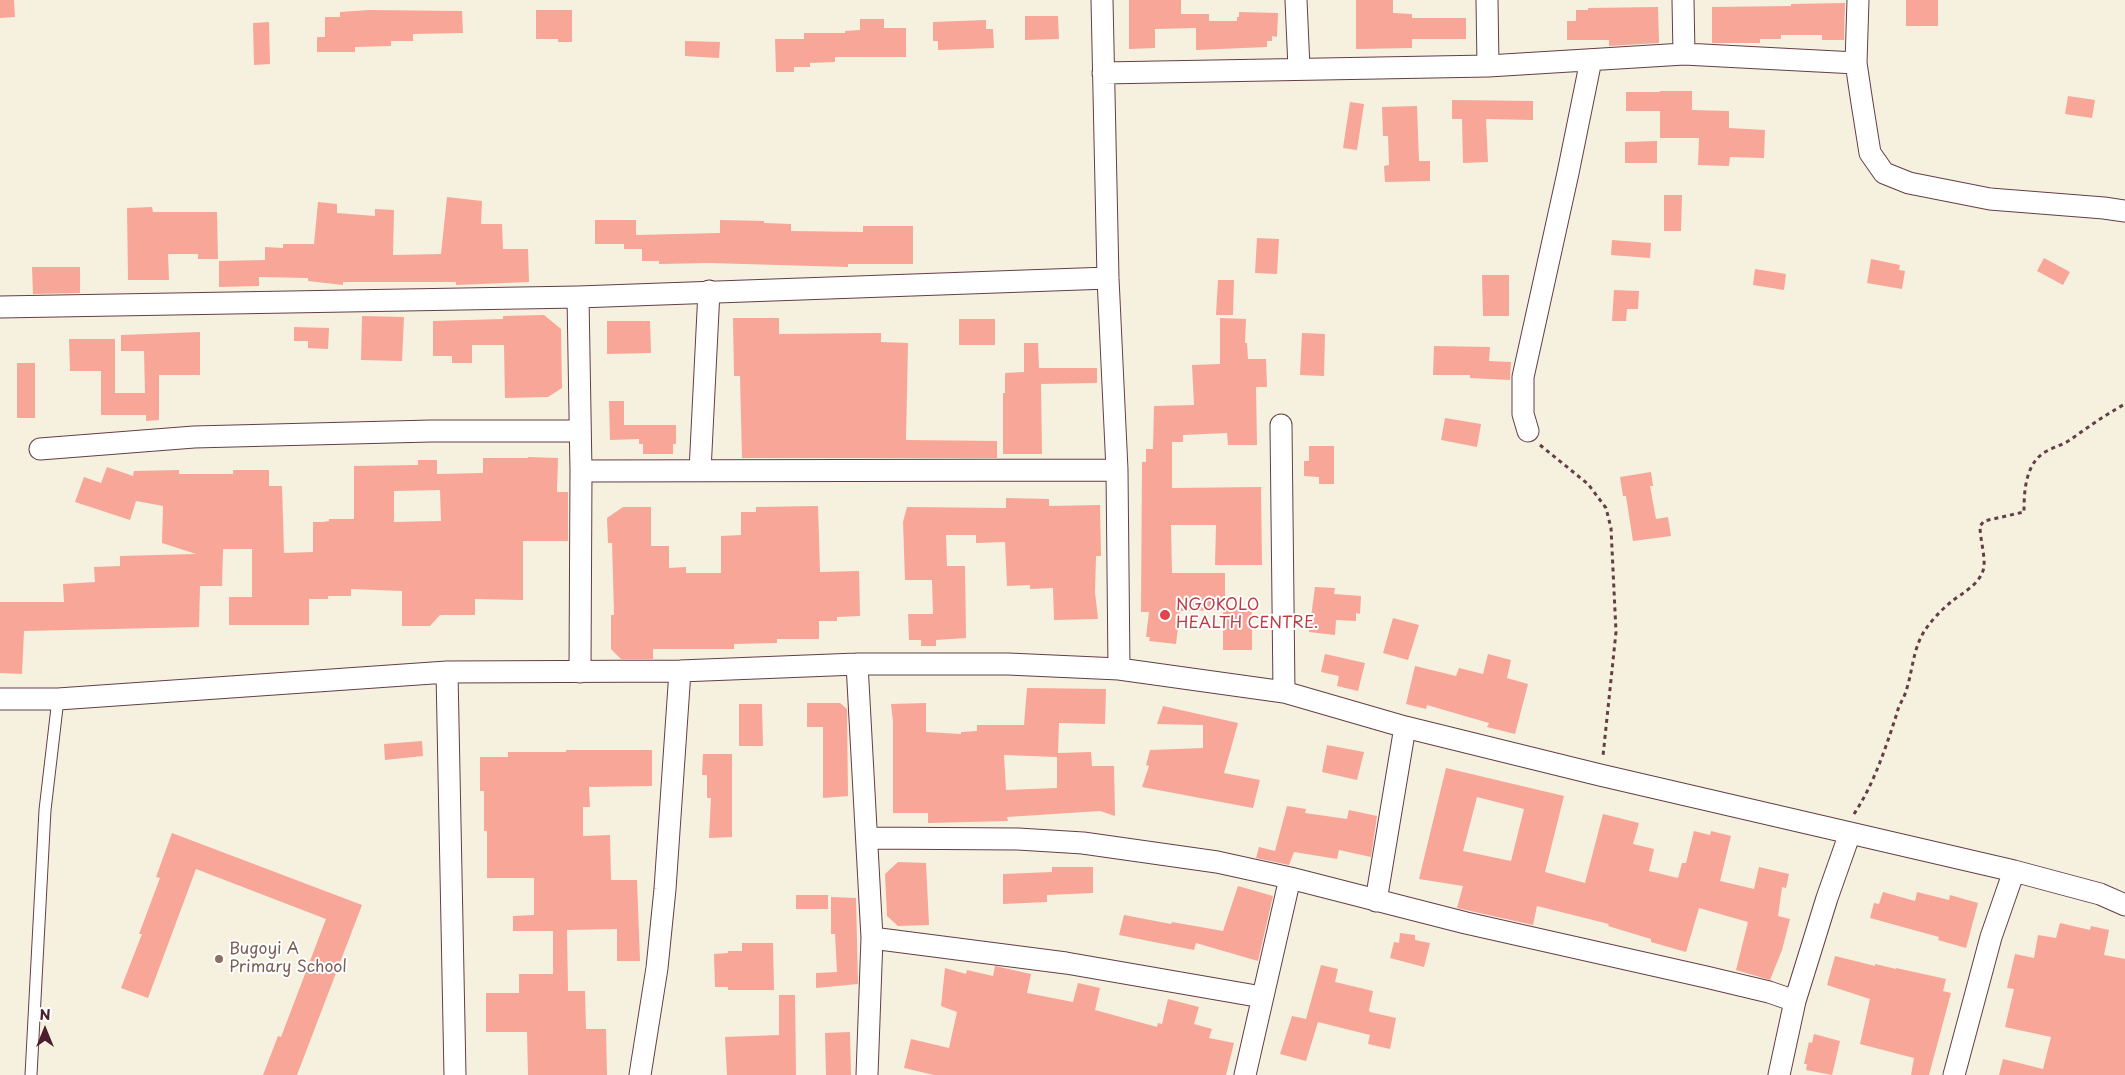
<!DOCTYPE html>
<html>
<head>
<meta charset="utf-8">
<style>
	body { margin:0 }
	#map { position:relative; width:2125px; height:1075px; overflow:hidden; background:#f6f0df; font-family:"Playpen Sans",sans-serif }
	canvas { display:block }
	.north { position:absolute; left:20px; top:1005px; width:50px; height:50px; -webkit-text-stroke:4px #fff; paint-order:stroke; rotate:0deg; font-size:14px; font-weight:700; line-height:20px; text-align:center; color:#4a1f2b }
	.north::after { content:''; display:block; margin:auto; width:18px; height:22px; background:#4a1f2b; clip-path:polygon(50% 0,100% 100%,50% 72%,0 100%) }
</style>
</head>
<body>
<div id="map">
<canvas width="2125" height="1075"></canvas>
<div class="north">N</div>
</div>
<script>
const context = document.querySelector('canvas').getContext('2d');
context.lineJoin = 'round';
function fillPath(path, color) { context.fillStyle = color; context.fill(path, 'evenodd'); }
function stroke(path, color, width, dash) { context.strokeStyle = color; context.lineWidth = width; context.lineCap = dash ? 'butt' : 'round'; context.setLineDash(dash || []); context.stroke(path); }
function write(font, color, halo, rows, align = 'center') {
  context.font = font + ' "Playpen Sans",sans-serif'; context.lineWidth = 4; context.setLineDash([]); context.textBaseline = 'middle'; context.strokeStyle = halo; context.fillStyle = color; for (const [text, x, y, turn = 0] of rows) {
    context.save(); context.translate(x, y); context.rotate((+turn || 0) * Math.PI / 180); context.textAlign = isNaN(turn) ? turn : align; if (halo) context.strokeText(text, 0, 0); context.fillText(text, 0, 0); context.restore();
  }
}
const building = new Path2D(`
	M 0,0 L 14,0 L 15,17 L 0,18 Z
	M 1129,0 L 1181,0 L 1181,14 L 1209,14 L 1209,21 L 1237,21 L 1237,17 L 1239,17 L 1239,12 L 1278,13 L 1277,37 L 1272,36 L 1272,41 L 1267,41 L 1267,47 L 1196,50 L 1196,28 L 1155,29 L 1155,48 L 1129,49 Z
	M 1356,0 L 1393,0 L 1393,13 L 1412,14 L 1412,18 L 1466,18 L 1466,39 L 1412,39 L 1412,48 L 1356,49 Z
	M 1906,0 L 1938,0 L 1938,26 L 1906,26 Z
	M 1845,3 L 1844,40 L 1822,40 L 1822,35 L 1781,35 L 1781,39 L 1760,39 L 1760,43 L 1712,43 L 1712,7 L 1791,6 L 1791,4 Z
	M 1658,7 L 1659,43 L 1609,46 L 1609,40 L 1567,40 L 1567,21 L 1576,21 L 1576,10 L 1588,10 L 1588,8 Z
	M 369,10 L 462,11 L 463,33 L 413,34 L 413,41 L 391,41 L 391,46 L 355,47 L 355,52 L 317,52 L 317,37 L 325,37 L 325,17 L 340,17 L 340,12 Z
	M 536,10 L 572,10 L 572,42 L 558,42 L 558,39 L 536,39 Z
	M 1025,16 L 1058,16 L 1059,39 L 1025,40 Z
	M 860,19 L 884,19 L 884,28 L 906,28 L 906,57 L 835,57 L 835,62 L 810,63 L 810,67 L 794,67 L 794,72 L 776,72 L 775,39 L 804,39 L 804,33 L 845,33 L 845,31 L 860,30 Z
	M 986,20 L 986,29 L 993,29 L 994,48 L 938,50 L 938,41 L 933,41 L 933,22 Z
	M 269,22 L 270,64 L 254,65 L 253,23 Z
	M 685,41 L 720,42 L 719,58 L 685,56 Z
	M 1660,91 L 1692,91 L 1692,110 L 1729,111 L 1729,128 L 1765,130 L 1764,158 L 1730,157 L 1729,166 L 1698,165 L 1699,138 L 1660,138 L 1660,111 L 1626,111 L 1626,92 L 1660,92 Z
	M 2068,96 L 2095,100 L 2092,118 L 2065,114 Z
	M 1452,100 L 1533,101 L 1533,120 L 1486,119 L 1488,162 L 1463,163 L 1462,119 L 1452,119 Z
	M 1350,102 L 1364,104 L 1357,150 L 1343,148 Z
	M 1417,106 L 1419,161 L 1430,161 L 1430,181 L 1385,182 L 1384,166 L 1389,165 L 1388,136 L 1383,136 L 1382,107 Z
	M 1657,141 L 1657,163 L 1625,163 L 1625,142 Z
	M 1664,195 L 1682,195 L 1681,231 L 1664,231 Z
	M 447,197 L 482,201 L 481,224 L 502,224 L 503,249 L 528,249 L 529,282 L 456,285 L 456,282 L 343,282 L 343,285 L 308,281 L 308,278 L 259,277 L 259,286 L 219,287 L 219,261 L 265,260 L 265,247 L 283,248 L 283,244 L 314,244 L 318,202 L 337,204 L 337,213 L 375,216 L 375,209 L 394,210 L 393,255 L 441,254 Z
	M 152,207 L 153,212 L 217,212 L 218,259 L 198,259 L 198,254 L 168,254 L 169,280 L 128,280 L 127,208 Z
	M 595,220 L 636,220 L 636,235 L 720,233 L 720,220 L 764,221 L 764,223 L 791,224 L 791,231 L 863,232 L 863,226 L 913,226 L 913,264 L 848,264 L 848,267 L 709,263 L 659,264 L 659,261 L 642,261 L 642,249 L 624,249 L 624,244 L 595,244 Z
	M 1257,238 L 1279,239 L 1277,274 L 1255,273 Z
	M 1612,240 L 1651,243 L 1650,258 L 1611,255 Z
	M 2044,258 L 2070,272 L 2063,285 L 2037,271 Z
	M 1871,259 L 1900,265 L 1899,270 L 1905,271 L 1902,289 L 1867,283 Z
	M 32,267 L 80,267 L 80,293 L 33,294 Z
	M 1755,269 L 1786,274 L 1784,290 L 1753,285 Z
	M 1482,275 L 1509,275 L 1509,316 L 1483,316 Z
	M 1218,280 L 1234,280 L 1233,315 L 1216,315 Z
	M 1614,290 L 1639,291 L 1638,309 L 1627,309 L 1626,321 L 1612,321 Z
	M 544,315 L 561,329 L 562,388 L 548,397 L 505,398 L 504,345 L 472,345 L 472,363 L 452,363 L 452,356 L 433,356 L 433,321 L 503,319 L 503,316 Z
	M 362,316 L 404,317 L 402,361 L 361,360 Z
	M 733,318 L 779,318 L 779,334 L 881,333 L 881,342 L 908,343 L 906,440 L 997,441 L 997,458 L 742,458 L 740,376 L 734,376 Z
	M 1220,318 L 1246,319 L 1245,343 L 1247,343 L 1248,359 L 1266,359 L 1267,387 L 1256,387 L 1257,445 L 1228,445 L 1227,433 L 1183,435 L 1183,442 L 1172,442 L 1172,488 L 1261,487 L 1262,565 L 1215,565 L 1216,525 L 1171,525 L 1172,573 L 1225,573 L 1225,607 L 1252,607 L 1252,650 L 1223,650 L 1223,610 L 1180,611 L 1176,644 L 1149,641 L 1150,637 L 1146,637 L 1149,612 L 1141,612 L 1142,462 L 1146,462 L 1146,449 L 1153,449 L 1154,406 L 1194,405 L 1192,365 L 1220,364 Z
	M 959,319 L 995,319 L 995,345 L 959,345 Z
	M 607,321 L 650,321 L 651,353 L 607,354 Z
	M 294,327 L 329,328 L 328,349 L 308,348 L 308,341 L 294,341 Z
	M 200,332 L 200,375 L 159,375 L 159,420 L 146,421 L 146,415 L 101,415 L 101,371 L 70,371 L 69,339 L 115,339 L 115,393 L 145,393 L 144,351 L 121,351 L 121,335 Z
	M 1302,333 L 1325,334 L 1324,376 L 1300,375 Z
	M 1024,343 L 1038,343 L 1039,368 L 1097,368 L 1097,383 L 1041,384 L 1042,454 L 1003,454 L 1003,393 L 1005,393 L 1005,373 L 1024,372 Z
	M 1434,346 L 1490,347 L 1489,361 L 1511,362 L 1510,380 L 1470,378 L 1470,375 L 1433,375 Z
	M 17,363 L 35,363 L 35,418 L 17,418 Z
	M 609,401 L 624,401 L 624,425 L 676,425 L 676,444 L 673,444 L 673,454 L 643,454 L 643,444 L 639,444 L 639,439 L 610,440 Z
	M 1445,418 L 1481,424 L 1477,447 L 1441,440 Z
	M 1309,446 L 1334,446 L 1334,484 L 1319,484 L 1319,477 L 1304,476 L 1304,461 L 1309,461 Z
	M 528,457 L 558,458 L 557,492 L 568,492 L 568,541 L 523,541 L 523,600 L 475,599 L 475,615 L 440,615 L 430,626 L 402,626 L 402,591 L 351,589 L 351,596 L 328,596 L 328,599 L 309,599 L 309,625 L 229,625 L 229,597 L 252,597 L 252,549 L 223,549 L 222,586 L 200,586 L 199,627 L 24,631 L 22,674 L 0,673 L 0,602 L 64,602 L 63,584 L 95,582 L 94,567 L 120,566 L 120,556 L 196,554 L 162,543 L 163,506 L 136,501 L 130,520 L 75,502 L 84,477 L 101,483 L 107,467 L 133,476 L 134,471 L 179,470 L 179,474 L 233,474 L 233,470 L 269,470 L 269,486 L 282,486 L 284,553 L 313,552 L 313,522 L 323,522 L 329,521 L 329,519 L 354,519 L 354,466 L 418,465 L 418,460 L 437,460 L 437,474 L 483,473 L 483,458 L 528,458 ZM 440,490 L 441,521 L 394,522 L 394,491 Z
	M 1651,472 L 1653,486 L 1650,486 L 1656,519 L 1668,517 L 1671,536 L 1633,541 L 1626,496 L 1623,496 L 1620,477 Z
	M 1006,498 L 1049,499 L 1049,506 L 1100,505 L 1101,556 L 1096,556 L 1095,592 L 1098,619 L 1054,620 L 1053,588 L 1030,589 L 1030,585 L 1007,586 L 1005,542 L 976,543 L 976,535 L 946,535 L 947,566 L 965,566 L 966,638 L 936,640 L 936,646 L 921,646 L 921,640 L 909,640 L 908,614 L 933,614 L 932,580 L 905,580 L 903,522 L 907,507 L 1006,508 Z
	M 818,506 L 820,572 L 859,571 L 860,616 L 837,617 L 837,621 L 819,621 L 819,639 L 777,639 L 777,643 L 734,644 L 734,649 L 653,649 L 653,659 L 621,659 L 611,649 L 611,615 L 614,615 L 613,576 L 612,543 L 608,543 L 607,518 L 623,507 L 651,507 L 651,546 L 669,546 L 669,568 L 686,567 L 686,573 L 721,573 L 721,536 L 741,535 L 741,512 L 756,512 L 756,507 Z
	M 1315,587 L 1335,588 L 1334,594 L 1361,596 L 1360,614 L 1356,613 L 1356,621 L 1336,620 L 1335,635 L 1309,632 Z
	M 1393,618 L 1419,625 L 1408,660 L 1383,653 Z
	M 1325,654 L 1365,663 L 1358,691 L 1337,686 L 1339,676 L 1321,672 Z
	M 1488,654 L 1511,660 L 1507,678 L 1528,684 L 1515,734 L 1487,727 L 1489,723 L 1427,705 L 1426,709 L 1406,704 L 1415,666 L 1456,676 L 1459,668 L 1483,674 Z
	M 1027,688 L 1106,689 L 1105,724 L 1059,723 L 1058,753 L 1091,752 L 1092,766 L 1114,766 L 1115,816 L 1100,811 L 1007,817 L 1008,821 L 928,823 L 928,813 L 893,813 L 893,722 L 891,704 L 926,703 L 926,732 L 961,734 L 961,732 L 977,731 L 977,725 L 1024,725 ZM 1004,755 L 1057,757 L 1057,788 L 1006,790 Z
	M 807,703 L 840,703 L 847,709 L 848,796 L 823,798 L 823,727 L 807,727 Z
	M 739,704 L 762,704 L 763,746 L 739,746 Z
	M 1163,706 L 1238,723 L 1224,773 L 1260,780 L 1253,808 L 1142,787 L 1149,766 L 1146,765 L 1150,750 L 1203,748 L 1203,725 L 1157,724 Z
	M 422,741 L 423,756 L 385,760 L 384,744 Z
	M 1327,745 L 1364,752 L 1357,780 L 1322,772 Z
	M 566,750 L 652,750 L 652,786 L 589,787 L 590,807 L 583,807 L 583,836 L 610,835 L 611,880 L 637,880 L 640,961 L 617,961 L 617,929 L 567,930 L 568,991 L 585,991 L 586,1029 L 606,1029 L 607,1075 L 528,1075 L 527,1032 L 486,1032 L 486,993 L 519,993 L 519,974 L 553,974 L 553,931 L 513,931 L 513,916 L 534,915 L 534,878 L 487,878 L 487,831 L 484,831 L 484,791 L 480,791 L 480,757 L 508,757 L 508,752 L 566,752 Z
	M 703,754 L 732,754 L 732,837 L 709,838 L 711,798 L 707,798 L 707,775 L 702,775 Z
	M 1446,768 L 1564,796 L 1545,872 L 1585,883 L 1603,814 L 1639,823 L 1633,844 L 1654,849 L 1649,871 L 1678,878 L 1682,863 L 1686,863 L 1694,831 L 1710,835 L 1711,831 L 1731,836 L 1720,881 L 1754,889 L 1759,867 L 1789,874 L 1786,888 L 1782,887 L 1778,916 L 1790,919 L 1782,950 L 1770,980 L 1736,970 L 1748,922 L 1699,908 L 1686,952 L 1651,942 L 1651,939 L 1608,926 L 1609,924 L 1537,906 L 1533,925 L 1457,908 L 1463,886 L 1419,879 ZM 1477,797 L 1524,809 L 1511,861 L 1463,851 Z
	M 1287,806 L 1306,809 L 1305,813 L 1347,819 L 1349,810 L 1377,816 L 1371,857 L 1339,850 L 1337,859 L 1294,852 L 1289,865 L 1256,858 L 1259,847 L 1275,851 Z
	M 172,833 L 362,905 L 297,1075 L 263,1075 L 278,1036 L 281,1037 L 326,919 L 196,869 L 148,998 L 121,988 L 142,934 L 139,934 L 160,878 L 156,877 Z
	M 898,862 L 926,863 L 929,925 L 898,926 L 887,916 L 885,874 Z
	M 1052,867 L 1093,867 L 1093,893 L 1047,895 L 1047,902 L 1003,904 L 1003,874 L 1052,872 Z
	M 1238,886 L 1273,896 L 1258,961 L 1196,943 L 1194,950 L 1119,935 L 1124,915 L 1171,924 L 1172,922 L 1223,931 Z
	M 1883,892 L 1915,901 L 1917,892 L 1949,900 L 1950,895 L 1978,903 L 1966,948 L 1938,940 L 1939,937 L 1870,918 L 1874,903 L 1879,904 Z
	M 796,895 L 828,895 L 828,909 L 796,909 Z
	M 831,897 L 856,898 L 858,984 L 816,988 L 816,973 L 837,972 L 835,934 L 831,934 Z
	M 2060,923 L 2090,930 L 2091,926 L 2109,930 L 2104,955 L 2125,959 L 2125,1075 L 1999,1075 L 2003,1059 L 2043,1069 L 2051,1037 L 2005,1027 L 2014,989 L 2007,988 L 2015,954 L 2034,958 L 2038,935 L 2056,938 Z
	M 1400,933 L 1415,935 L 1415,940 L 1430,943 L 1424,967 L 1390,958 L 1394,942 L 1399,943 Z
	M 742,943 L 773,943 L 774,990 L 728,990 L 728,987 L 715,987 L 714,954 L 728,953 L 728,951 L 742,951 Z
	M 1835,956 L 1875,966 L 1875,964 L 1896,969 L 1896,968 L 1946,979 L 1943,991 L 1951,993 L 1929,1075 L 1911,1075 L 1914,1058 L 1860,1044 L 1870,999 L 1827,985 Z
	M 1321,965 L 1338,969 L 1335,982 L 1373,991 L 1369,1010 L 1370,1012 L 1396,1018 L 1390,1049 L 1368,1044 L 1370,1035 L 1318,1022 L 1306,1061 L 1280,1054 L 1292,1016 L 1306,1019 Z
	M 995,966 L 1031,974 L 1027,993 L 1073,1002 L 1078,983 L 1100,988 L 1095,1010 L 1157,1027 L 1158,1023 L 1162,1024 L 1168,999 L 1199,1007 L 1194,1024 L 1212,1029 L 1209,1038 L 1234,1043 L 1226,1075 L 934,1075 L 904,1068 L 911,1039 L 949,1048 L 957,1012 L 941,1006 L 945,968 L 966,974 L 967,970 L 993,976 Z
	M 779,995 L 795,995 L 796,1075 L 727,1075 L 725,1037 L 779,1035 Z
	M 850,1032 L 851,1075 L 826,1075 L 825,1033 Z
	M 1814,1034 L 1840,1041 L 1832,1075 L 1806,1070 L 1807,1064 L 1804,1064 L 1809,1042 L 1812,1043 Z`);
const path = new Path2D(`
	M 1540,445 L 1588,484 L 1606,508 L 1611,528 L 1616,632 L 1603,756
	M 1854,814 C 1874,784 1886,747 1897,713 C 1899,704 1905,697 1907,688 C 1913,668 1913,649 1925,630 C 1932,620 1941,610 1951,602 C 1962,593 1981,584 1984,567 C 1985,554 1980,539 1980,526 L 1984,521 L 2024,512 C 2024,493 2025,467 2042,454 C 2050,448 2061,446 2070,440 C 2088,427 2105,415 2125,404`);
const lane = new Path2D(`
	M 31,1075 L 45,810 L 58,699`);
const street = new Path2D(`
	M 1102,0 L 1108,278 L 1117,470 L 1119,669
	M 1296,0 L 1299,68
	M 1487,0 L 1488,66
	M 1683,0 L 1684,54
	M 1858,0 L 1856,63 L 1862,103 L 1870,153 L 1884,173 L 1909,183 L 1990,199 L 2104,208 L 2125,211
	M 1103,73 L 1488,66 L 1684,54 L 1856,63
	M 578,297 L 581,471 L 580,672
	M 0,307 L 578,297 L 1108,278
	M 1281,425 L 1284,692
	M 1528,431 L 1523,414 L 1523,377 L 1568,173 L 1591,60
	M 40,449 L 194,437 L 431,431 L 580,431
	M 581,471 L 1117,470
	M 700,471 L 709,291
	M 857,664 L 872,938 L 867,1075
	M 447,672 L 455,1075
	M 0,699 L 58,699 L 447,672 L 680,671 L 857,664 L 1008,664 L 1119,669 L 1284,692 L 1405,727 L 1600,775 L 2014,871 L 2100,894 L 2125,905
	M 867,838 L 1018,839 L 1083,843 L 1217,862 L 1290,878 L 1466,923 L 1706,977 L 1769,992 L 1795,1001
	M 1376,901 L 1405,727
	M 872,938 L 1066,963 L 1262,997
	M 640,1075 L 657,968 L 665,889 L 680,671
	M 1245,1075 L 1290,878
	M 1779,1075 L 1795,1001 L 1827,898 L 1850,833
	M 1954,1075 L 1991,937 L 2014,871`);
const markers = [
	[1165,615,6,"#e0444e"],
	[219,959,5,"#8d6e63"]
];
const healthNames = [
	["NGOKOLO",1176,606],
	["HEALTH CENTRE.",1176,624]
];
const educationNames = [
	["Bugoyi A",229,950],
	["Primary School",229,968]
];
fillPath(building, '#f7a698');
stroke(lane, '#643e46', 13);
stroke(street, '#643e46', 23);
stroke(path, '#643e46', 3, [4, 4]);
stroke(lane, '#fff', 11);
stroke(street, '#fff', 21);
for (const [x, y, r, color] of markers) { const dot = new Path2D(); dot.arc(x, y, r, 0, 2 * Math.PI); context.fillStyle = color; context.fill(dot); stroke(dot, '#fff', 2); }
write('16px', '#be3a42', '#fff', healthNames, 'left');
write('16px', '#785e54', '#fff', educationNames, 'left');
</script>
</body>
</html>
